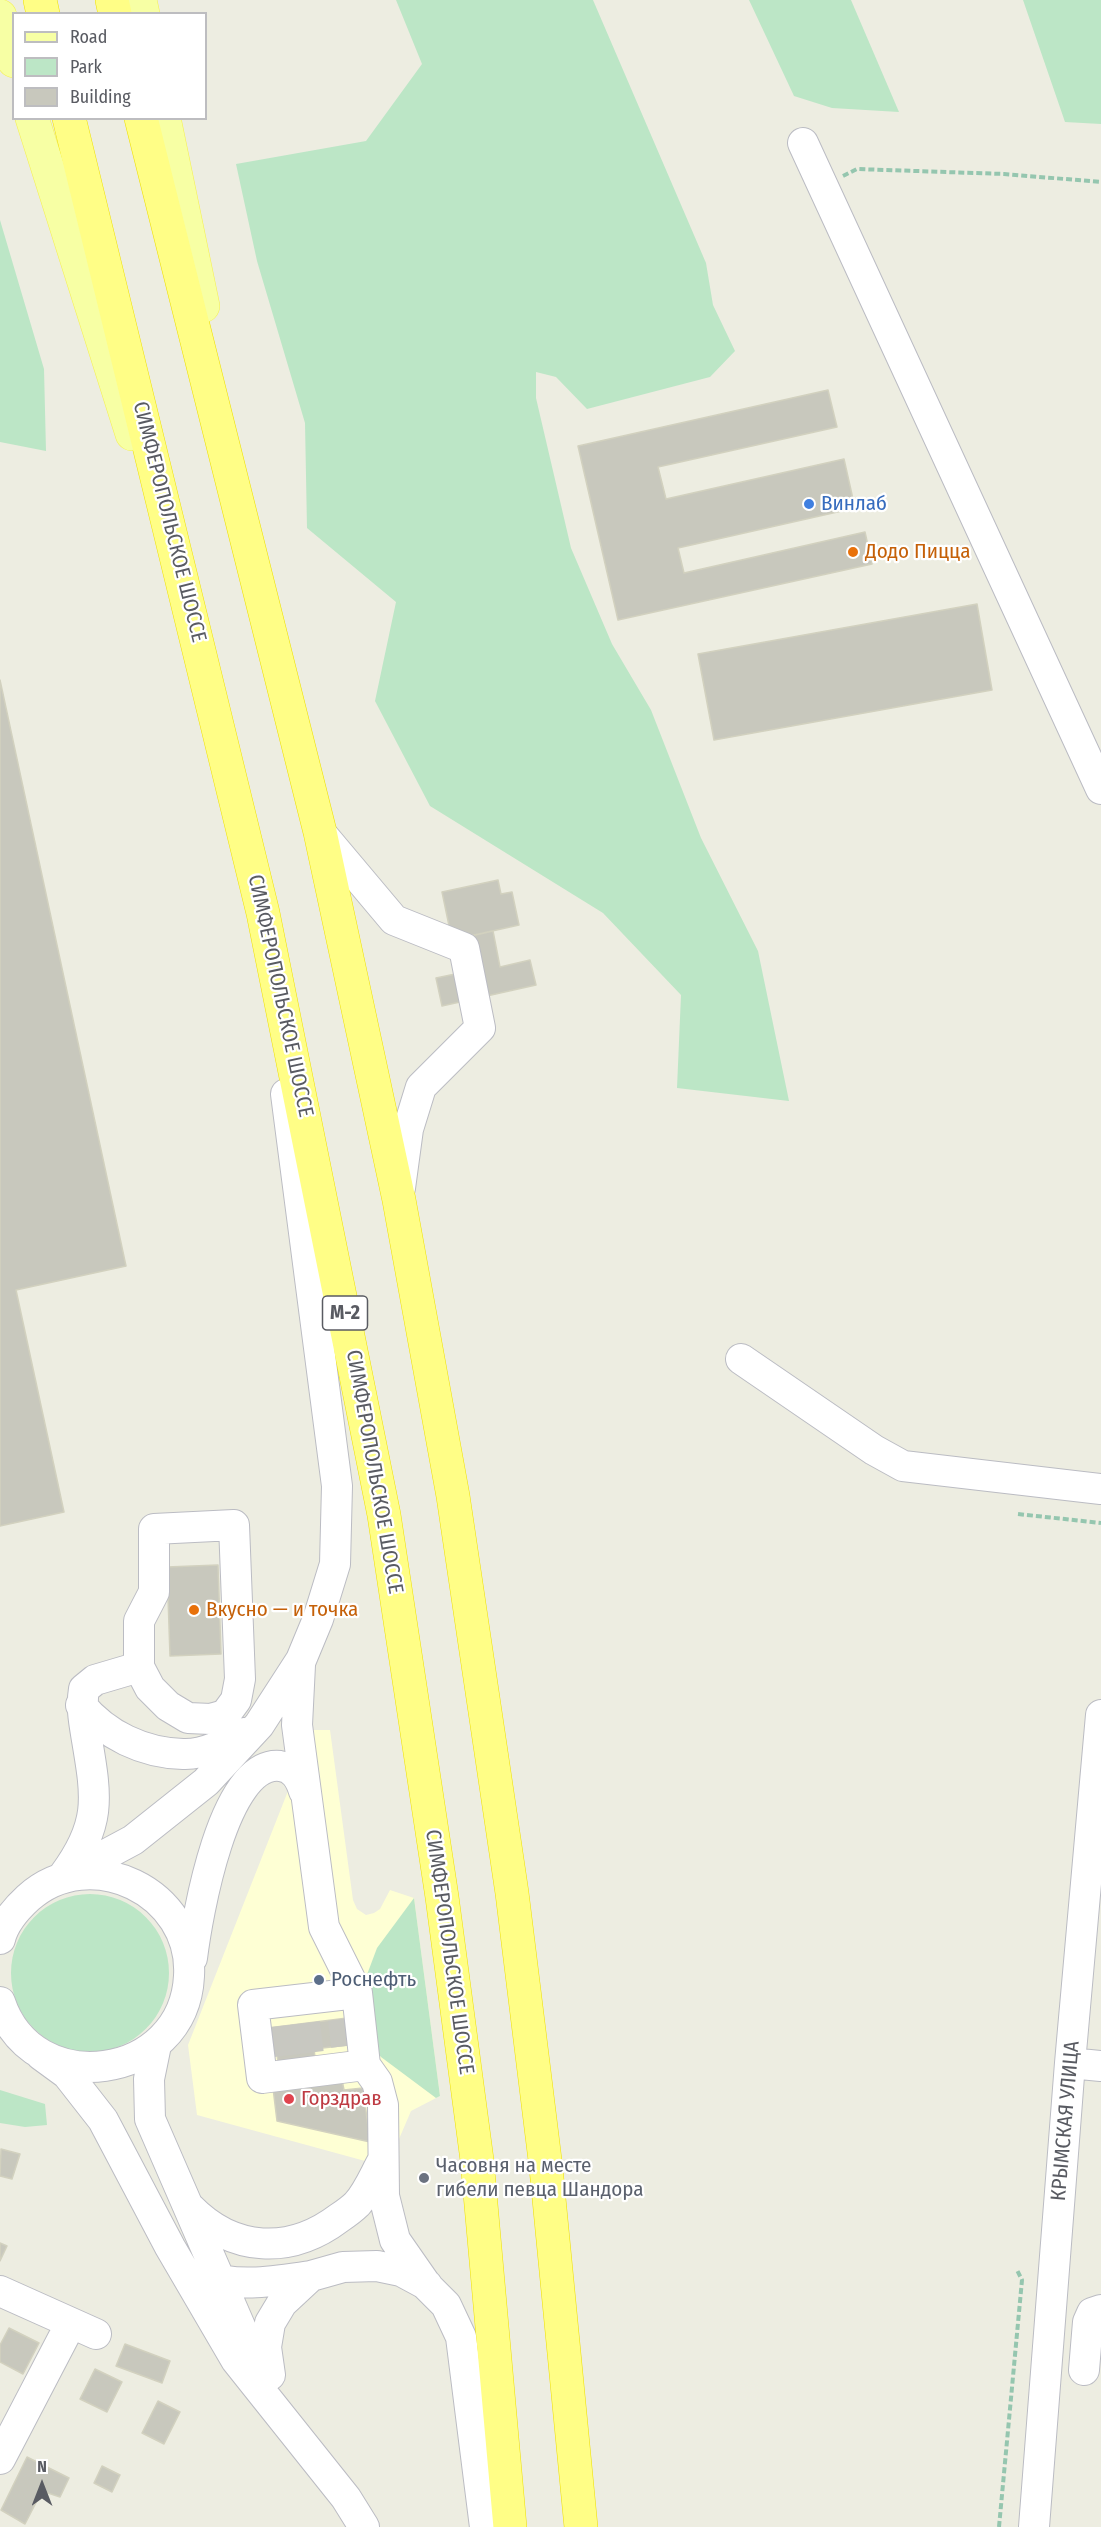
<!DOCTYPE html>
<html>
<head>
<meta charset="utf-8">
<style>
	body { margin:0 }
	#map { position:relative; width:1101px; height:2527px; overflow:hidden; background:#edede1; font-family:"Fira Sans Condensed",sans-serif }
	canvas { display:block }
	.legend { position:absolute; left:12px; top:12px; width:195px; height:108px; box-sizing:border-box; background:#fff; border:2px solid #bdbdc0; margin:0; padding:8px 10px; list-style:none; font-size:18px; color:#595b62 }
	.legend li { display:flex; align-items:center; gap:12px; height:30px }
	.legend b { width:30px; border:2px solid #bdbdc0 }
	.north { position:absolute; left:12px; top:2455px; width:60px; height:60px; -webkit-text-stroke:4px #fff; paint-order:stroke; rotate:0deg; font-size:16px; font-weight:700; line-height:24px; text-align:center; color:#595b62 }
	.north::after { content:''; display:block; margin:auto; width:21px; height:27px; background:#595b62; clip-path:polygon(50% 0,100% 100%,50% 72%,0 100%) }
</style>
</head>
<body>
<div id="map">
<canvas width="1101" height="2527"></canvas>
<ul class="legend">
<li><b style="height:8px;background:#f7ffa4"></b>Road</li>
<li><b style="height:16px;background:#bce6c6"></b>Park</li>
<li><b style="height:16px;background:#c8c8bd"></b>Building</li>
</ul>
<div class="north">N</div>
</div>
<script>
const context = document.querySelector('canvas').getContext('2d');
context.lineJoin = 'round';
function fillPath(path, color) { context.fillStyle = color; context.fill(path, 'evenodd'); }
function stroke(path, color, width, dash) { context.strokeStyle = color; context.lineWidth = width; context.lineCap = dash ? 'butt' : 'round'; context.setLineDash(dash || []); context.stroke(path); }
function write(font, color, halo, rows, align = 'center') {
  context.font = font + ' "Fira Sans Condensed",sans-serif'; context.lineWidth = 4.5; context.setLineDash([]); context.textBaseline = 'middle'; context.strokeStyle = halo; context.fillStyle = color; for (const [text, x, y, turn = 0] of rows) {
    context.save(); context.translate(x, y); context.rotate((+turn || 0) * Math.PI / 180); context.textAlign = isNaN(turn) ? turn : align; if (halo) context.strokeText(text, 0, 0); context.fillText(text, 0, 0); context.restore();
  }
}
const commercial = new Path2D(`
	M 312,1730 L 330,1730 L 353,1900 L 357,1909 L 366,1915 L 374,1913 L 380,1909 L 390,1890 L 414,1898 L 440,2096 L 411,2111 L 387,2167 L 197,2115 L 188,2045 Z`);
const green = new Path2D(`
	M 396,0 L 593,0 L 706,263 L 713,305 L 735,351 L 710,377 L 587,409 L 556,377 L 536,372 L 536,398 L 571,548 L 612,644 L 651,710 L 701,838 L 758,951 L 789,1101 L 677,1088 L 681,995 L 603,913 L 430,806 L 375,701 L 396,602 L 307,528 L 305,423 L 257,261 L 236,164 L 366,141 L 422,64 Z
	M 749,0 L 851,0 L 899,112 L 832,108 L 794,96 Z
	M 1023,0 L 1101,0 L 1101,124 L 1065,122 Z
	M 0,220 L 44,369 L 46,451 L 0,442 Z
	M11 1973a79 79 0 1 1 158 0a79 79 0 1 1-158 0Z
	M 414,1898 L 440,2096 L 436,2098 L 381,2057 L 371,2045 L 365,1980 L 377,1948 Z
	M 0,2090 L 45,2104 L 47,2125 L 25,2127 L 0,2123 Z`);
const building = new Path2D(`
	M 828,390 L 837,427 L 658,467 L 666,499 L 844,459 L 855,508 L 678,548 L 684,573 L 865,532 L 872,564 L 618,620 L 578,446 Z
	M 977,604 L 992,690 L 714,740 L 698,654 Z
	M 0,680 L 126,1266 L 16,1290 L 64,1512 L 0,1526 Z
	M 498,880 L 501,894 L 512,892 L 519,925 L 452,940 L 442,892 Z
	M 493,931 L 500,967 L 530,960 L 536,985 L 442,1006 L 436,978 L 465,972 L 458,939 Z
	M 218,1565 L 221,1654 L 170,1656 L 167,1567 Z
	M 363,2016 L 366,2043 L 314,2049 L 318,2083 L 281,2087 L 277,2054 L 272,2055 L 268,2028 Z
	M 342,2080 L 344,2090 L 363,2088 L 370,2142 L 277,2121 L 273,2088 Z
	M 1,2149 L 20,2154 L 12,2179 L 0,2176 Z
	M 0,2243 L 7,2246 L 0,2261 Z
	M 9,2328 L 39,2343 L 23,2374 L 0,2362 L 0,2345 Z
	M 125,2344 L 170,2361 L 162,2383 L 116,2366 Z
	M 95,2369 L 122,2382 L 107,2412 L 80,2399 Z
	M 158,2401 L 180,2412 L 164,2444 L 142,2433 Z
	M 27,2457 L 69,2478 L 60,2497 L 42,2491 L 25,2524 L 1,2510 Z
	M 102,2466 L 120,2475 L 112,2492 L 94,2483 Z`);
const minorTunnel = new Path2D(`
	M 343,2019 L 346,2046
	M 305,2023 L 311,2071
	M 280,2026 L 286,2074`);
const path = new Path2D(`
	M 843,176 L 857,169 L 1004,174 L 1101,182
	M 1018,1514 L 1101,1523
	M 999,2527 L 1022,2280 L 1017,2270`);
const minor = new Path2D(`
	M 803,143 L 1101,789
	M 320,832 L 394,920 L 464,948 L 480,1028 L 421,1087 L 408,1129 L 400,1188
	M 741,1359 L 874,1450 L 903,1466 L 1101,1489
	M 234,1525 L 240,1679 L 236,1700 L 225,1715 L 211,1719 L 188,1718 L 168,1706 L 150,1688 L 139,1667 L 139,1621 L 154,1592 L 154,1529 Z
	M 300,1665 L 297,1725 L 324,1927 L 357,1993 L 365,2065 L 377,2082 L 383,2105 L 384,2196 L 395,2240 L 427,2286 L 446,2305 L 461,2337 L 485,2527
	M 81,1705 C 106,1735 143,1753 183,1754 C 204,1755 226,1743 244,1733
	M 64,1875 C 101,1825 97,1799 87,1740 C 84,1722 81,1707 84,1689 L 95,1680 L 139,1667
	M 62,1878 L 133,1840 L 206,1782 L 259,1725 L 301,1660 L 318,1619 L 335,1564 L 337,1486 L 286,1094
	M 0,1939 C 4,1923 16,1909 28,1898 C 90,1842 194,1892 189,1976 C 184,2081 33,2102 0,2002
	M 192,1958 C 197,1918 223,1760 280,1766 C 294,1768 300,1778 304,1791
	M 357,1993 L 253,2005 L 262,2078 L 365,2065
	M 156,2045 L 149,2079 L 150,2119 L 246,2340 L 256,2357
	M 41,2055 L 67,2074 L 103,2120 L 170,2247 L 236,2360 L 346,2498 L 364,2527
	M 1070,2063 L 1101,2066
	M 190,2208 C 233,2252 290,2255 339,2218 C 345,2214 352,2209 357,2204 C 368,2192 375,2174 383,2160
	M 204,2276 C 239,2288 275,2281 311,2276
	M 0,2291 L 96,2334
	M 1084,2370 L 1088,2322 L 1092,2313 L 1101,2310
	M 270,2375 L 266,2347 L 270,2323 L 282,2303 L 311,2276 L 343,2267 L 377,2266 L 401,2271 L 427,2285
	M 0,2459 L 71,2323
	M 1034,2527 L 1070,2063 L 1101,1715`);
const major = new Path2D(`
	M 140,0 L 143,14
	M 0,16 L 14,61
	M 32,118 L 132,434
	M 164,118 L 203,306`);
const highway = new Path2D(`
	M 40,0 L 43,14
	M 112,0 L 115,14
	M 69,118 L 263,913 L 384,1515 L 442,1897 L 477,2160 L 510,2527
	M 141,118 L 320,832 L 399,1200 L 453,1496 L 512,1893 L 546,2168 L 581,2527`);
const markers = [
	[809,504,6,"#3f7fe0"],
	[853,552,6,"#e8710a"],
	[194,1610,6,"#e8710a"],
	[319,1980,6,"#5c6f8a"],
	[289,2099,6,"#e0444e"],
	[424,2178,6,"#6b7280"]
];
const shields = [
	[345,1313,45]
];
const shieldNames = [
	["М-2",345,1313]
];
const shopNames = [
	["Винлаб",821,504]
];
const streetNames = [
	["СИМФЕРОПОЛЬСКОЕ ШОССЕ",169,522,76],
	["СИМФЕРОПОЛЬСКОЕ ШОССЕ",280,996,78],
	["СИМФЕРОПОЛЬСКОЕ ШОССЕ",374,1472,80],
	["СИМФЕРОПОЛЬСКОЕ ШОССЕ",449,1952,82],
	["КРЫМСКАЯ УЛИЦА",1066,2121,-85]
];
const foodNames = [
	["Додо Пицца",865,552],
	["Вкусно — и точка",206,1610]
];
const serviceNames = [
	["Роснефть",331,1980]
];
const healthNames = [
	["Горздрав",301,2099]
];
const worshipNames = [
	["Часовня на месте",436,2166],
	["гибели певца Шандора",436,2190]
];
fillPath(commercial, '#feffd4');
fillPath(green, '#bce6c6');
fillPath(building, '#c8c8bd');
stroke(building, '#d2d1bf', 1.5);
stroke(minorTunnel, '#c8c8c1', 30, [30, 15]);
stroke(minor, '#bbbcc3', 32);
stroke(major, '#f5f052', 34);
stroke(highway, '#eedf00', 34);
stroke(path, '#95c6af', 4, [6, 3]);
stroke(minor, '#fff', 30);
stroke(major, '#f7ffa4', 33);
stroke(highway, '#fffe86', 33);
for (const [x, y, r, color] of markers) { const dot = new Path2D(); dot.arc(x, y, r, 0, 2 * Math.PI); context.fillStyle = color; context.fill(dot); stroke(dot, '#fff', 2); }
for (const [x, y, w] of shields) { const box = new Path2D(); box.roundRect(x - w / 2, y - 17, w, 34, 4.5); context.fillStyle = '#fff'; context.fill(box); stroke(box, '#595b62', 1.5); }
write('bold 20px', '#595b62', null, shieldNames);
write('21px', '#366cbe', '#fff', shopNames, 'left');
write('21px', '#595b62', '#fff', streetNames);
write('21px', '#c56008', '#fff', foodNames, 'left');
write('21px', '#4e5e75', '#fff', serviceNames, 'left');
write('21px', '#be3a42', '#fff', healthNames, 'left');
write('21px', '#5b616d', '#fff', worshipNames, 'left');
</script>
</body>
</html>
